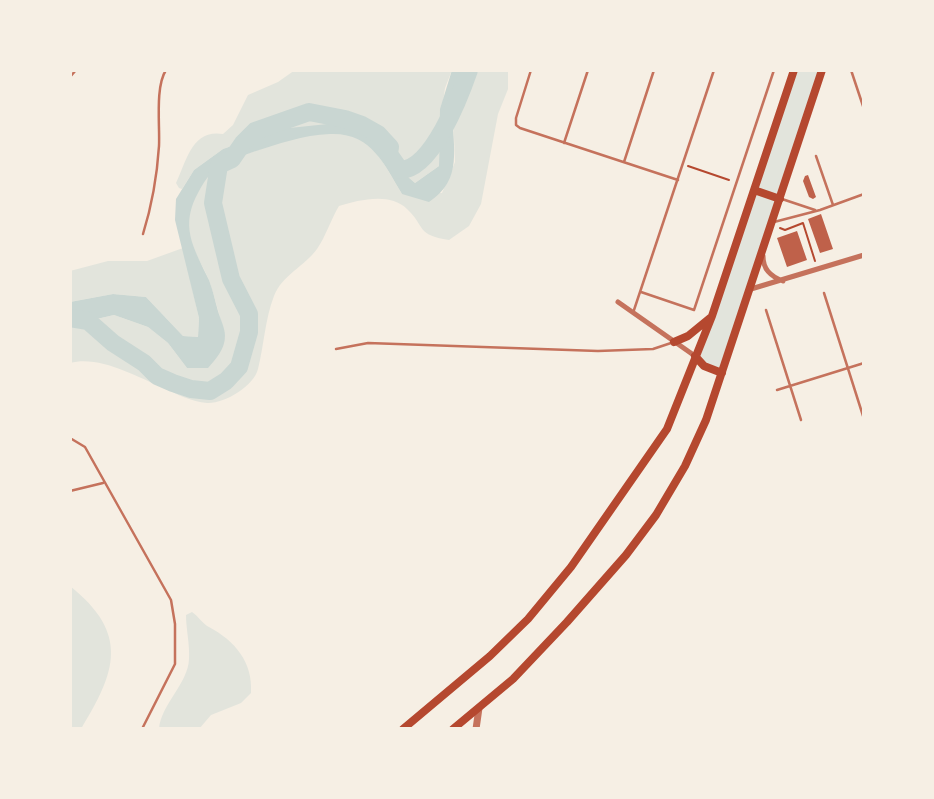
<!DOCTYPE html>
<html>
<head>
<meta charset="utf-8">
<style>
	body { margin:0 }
	#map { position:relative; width:934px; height:799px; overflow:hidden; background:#f6efe4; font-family:Overpass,sans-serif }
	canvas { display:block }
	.frame { position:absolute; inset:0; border:72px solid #f6efe4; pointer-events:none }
</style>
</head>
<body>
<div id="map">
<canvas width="934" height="799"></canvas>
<div class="frame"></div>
</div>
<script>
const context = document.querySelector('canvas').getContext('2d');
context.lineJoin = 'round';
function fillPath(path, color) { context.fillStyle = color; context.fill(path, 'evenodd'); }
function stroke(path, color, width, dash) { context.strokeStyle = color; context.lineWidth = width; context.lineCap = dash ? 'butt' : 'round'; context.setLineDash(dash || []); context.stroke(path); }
const green = new Path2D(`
	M 295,70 L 452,70 L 445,88 L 439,132 L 439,166 L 415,183 L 400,170 L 390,148 L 378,134 L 280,129 L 223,149 L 194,170 L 182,189 L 179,188 L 176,183 C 187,160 192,129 223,134 L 233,125 L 248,95 L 278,82 Z
	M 463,70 L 508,70 L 508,89 L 498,114 L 481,204 L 469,226 L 449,240 C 416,235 426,227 407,209 C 390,192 359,200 339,206 C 331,219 326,236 317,249 C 305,266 282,275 274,296 C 265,319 264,345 258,369 C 254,386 224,404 207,403 C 192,402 176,394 162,387 C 135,376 99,355 70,363 L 70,320 L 88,321 L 114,315 L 148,327 L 168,343 L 187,368 L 225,337 C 221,320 216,303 211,286 C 205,265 185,244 188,221 C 190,202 202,177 218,166 C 227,159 241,156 252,152 C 285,141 333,120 366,142 C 377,149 394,181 402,194 L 442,193 L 455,162 L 453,112 L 455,96 Z
	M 794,70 L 822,70 L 722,373 L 699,362 L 705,337 Z
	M 183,248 L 199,318 L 198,337 L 183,336 L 146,297 L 113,294 L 70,302 L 70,271 L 108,261 L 147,261 Z
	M 70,586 C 130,634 116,672 81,729 L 70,729 Z
	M 192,612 C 198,616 203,624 209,627 C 235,641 253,662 251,693 L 241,703 L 211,715 L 199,729 L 159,729 C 161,704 188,684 189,659 C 190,645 186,629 186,615 Z`);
const water = new Path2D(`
	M 452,70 L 463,70 C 459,84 453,98 453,113 C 452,148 464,179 429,202 L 402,194 C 384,164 371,132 330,134 C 303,135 278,144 253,152 C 226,161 213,165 199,191 C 179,226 193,247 209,280 C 213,290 215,301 218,311 C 220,318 225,328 225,336 C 225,349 216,359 208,368 L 187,368 L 168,343 L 148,327 L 114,315 L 88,321 L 70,320 L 70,302 L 113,294 L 146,297 L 183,336 L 198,337 L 199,318 L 175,220 L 176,199 L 194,170 L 223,149 L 280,129 L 337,123 L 362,125 L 378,134 L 390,147 L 400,170 L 415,183 L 439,166 L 440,109 Z`);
const river = new Path2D(`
	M 70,318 L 88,321 L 113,343 L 144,363 L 157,376 L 173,383 L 191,389 L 210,391 L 226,381 L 239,367 L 249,332 L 249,314 L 231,279 L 213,203 L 219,165 L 232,159 L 243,143 L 255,131 L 309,112 L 345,119 L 362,125 L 378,134 L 390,147 L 389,154 L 400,170 C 432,170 460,96 469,70`);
const building = new Path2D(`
	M 808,175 L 816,197 L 813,199 L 809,197 L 803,181 L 805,176 Z
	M 821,214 L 833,249 L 820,253 L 808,219 Z
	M 797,231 L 807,260 L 787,267 L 777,238 Z`);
const path = new Path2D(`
	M 688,166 L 729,180
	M 780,228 L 785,230 L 803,223 L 815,261`);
const service = new Path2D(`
	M 531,70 L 516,118 L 516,125 L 520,128 L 678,180
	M 851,70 L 864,109
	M 70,77 L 76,70
	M 564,143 L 588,70
	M 816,156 L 833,205
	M 624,162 L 654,70
	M 782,199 L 815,210
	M 774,222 L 820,210 L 864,194
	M 143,234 C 152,205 157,177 159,146 C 160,125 155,87 166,70
	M 641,292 L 694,310 L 774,70
	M 824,293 L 864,419
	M 766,310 L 801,420
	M 633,313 L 714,70
	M 336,349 L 368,343 L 598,351 L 653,349 L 671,343
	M 777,390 L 864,363
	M 70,438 L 85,447 L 171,600 L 175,624 L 175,664 L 142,729
	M 70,491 L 103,483`);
const minor = new Path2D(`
	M 763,256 C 763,269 770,276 783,281
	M 751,289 L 864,255
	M 618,302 L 695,356`);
const tertiary = new Path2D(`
	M 476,729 L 479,708`);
const secondary = new Path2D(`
	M 754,190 L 780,199
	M 674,342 L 688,336 L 710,318
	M 695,356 L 704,366 L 722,373
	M 403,729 L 490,656 L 528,619 L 571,567 L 667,429 L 712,316 L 794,70
	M 453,729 L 513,679 L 567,622 L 626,555 L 656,515 L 685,466 L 706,420 L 822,70`);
fillPath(green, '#e2e4dc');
fillPath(water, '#c9d6d2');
stroke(river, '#c9d6d2', 18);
fillPath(building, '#bf614a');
stroke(path, '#b5482f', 2);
stroke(service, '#c5725c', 2.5);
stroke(minor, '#c5725c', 5);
stroke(tertiary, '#c5725c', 7);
stroke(secondary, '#b5482f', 8);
</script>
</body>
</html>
